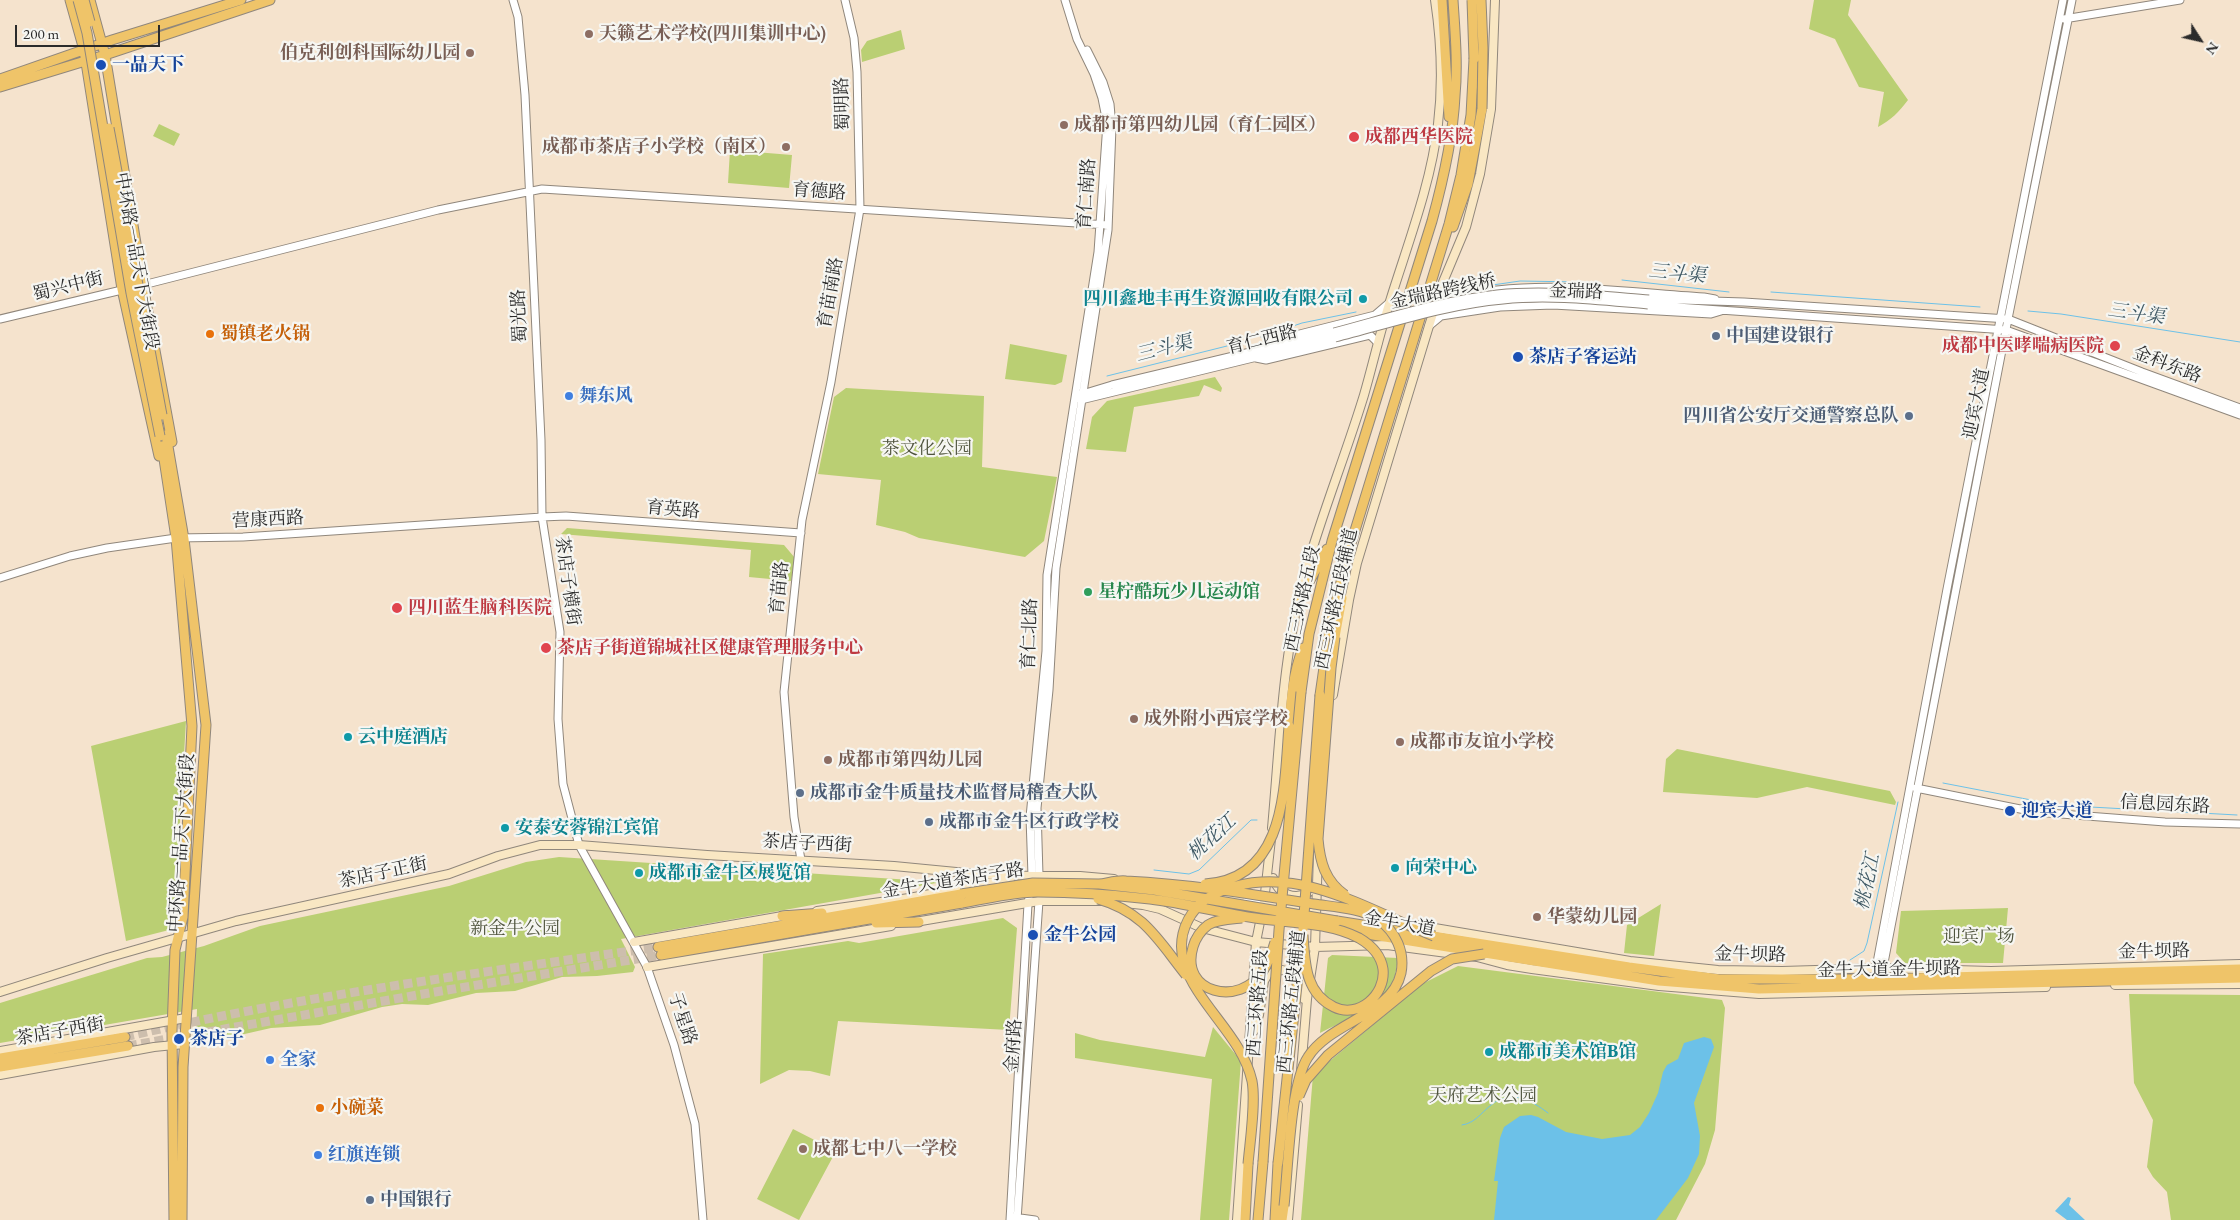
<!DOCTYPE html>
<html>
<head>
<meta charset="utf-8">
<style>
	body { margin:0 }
	#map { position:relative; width:2240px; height:1220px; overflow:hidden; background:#f5e3cd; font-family:"EB Garamond",serif }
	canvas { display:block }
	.north { position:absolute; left:2175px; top:15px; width:50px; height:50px; -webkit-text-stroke:4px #f6f6f2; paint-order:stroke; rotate:125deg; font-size:14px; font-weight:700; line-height:20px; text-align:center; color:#2b2b2b }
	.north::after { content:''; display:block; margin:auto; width:18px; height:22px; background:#2b2b2b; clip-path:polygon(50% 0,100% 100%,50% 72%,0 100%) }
	.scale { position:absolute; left:15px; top:25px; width:145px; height:22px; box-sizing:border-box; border:2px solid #2b2b2b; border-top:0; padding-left:6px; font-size:15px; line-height:18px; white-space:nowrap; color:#2b2b2b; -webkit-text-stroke:4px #f6f6f2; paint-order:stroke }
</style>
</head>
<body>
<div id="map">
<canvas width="2240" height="1220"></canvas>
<div class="north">N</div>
<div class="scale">200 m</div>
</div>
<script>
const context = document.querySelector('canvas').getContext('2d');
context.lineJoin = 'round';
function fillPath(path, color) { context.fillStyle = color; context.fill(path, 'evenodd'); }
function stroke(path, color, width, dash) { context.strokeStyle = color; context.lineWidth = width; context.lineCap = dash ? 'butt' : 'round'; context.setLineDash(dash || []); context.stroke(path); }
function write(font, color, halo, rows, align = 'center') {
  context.font = font + ' "EB Garamond","Noto Serif SC",serif'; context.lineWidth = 4.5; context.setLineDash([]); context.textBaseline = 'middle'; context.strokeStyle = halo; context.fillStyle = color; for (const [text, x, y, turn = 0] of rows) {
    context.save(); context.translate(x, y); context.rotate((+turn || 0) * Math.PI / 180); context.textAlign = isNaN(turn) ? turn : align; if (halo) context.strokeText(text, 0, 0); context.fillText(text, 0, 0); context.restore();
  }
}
const green = new Path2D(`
	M 1814,0 L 1851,0 L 1848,15 L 1908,100 C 1899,112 1891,120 1878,127 L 1884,92 L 1859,87 L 1835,39 L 1809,29 Z
	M 901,30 L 905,49 L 862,62 L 861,50 L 867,41 Z
	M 159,124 L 180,134 L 174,146 L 153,136 Z
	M 730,150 L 792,155 L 789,188 L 728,183 Z
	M 1010,344 L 1067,355 L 1062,382 L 1055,385 L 1005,379 Z
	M 1215,377 L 1222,388 L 1221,392 L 1204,385 L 1199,396 L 1134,407 L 1126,452 L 1086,449 L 1092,417 L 1107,401 Z
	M 846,388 L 984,396 L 982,467 L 1057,477 L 1044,541 L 1025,557 L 919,538 L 905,532 L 876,525 L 881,480 L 818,474 L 834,397 Z
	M 567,528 L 784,545 L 795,558 L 791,581 L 749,577 L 751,550 L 561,534 Z
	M 186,721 L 174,920 L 169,930 L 126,941 L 91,746 Z
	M 1677,749 L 1890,791 L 1896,802 L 1895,805 L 1807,787 L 1757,798 L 1663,792 L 1666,759 Z
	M 559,857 L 942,882 L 621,939 L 635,967 L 633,972 L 597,976 L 562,977 L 515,991 L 476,993 L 428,1005 L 402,1004 L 382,1007 L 320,1025 L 271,1028 L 227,1038 L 196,1039 L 197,1009 L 0,1043 L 0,1003 L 147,958 L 162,957 L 204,946 L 260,926 L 449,886 L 526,862 Z
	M 1661,904 L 1654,956 L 1624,953 L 1627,925 Z
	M 2008,908 L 2003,963 L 1905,963 L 1896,953 L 1901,911 Z
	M 1003,918 L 1017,928 L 1009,1030 L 838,1021 L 830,1076 L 810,1071 L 789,1070 L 760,1084 L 763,954 L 848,941 L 859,943 Z
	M 1332,955 L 1398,958 C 1397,965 1396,974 1393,981 C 1383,1006 1343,1021 1320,1033 L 1328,958 Z
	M 1458,966 L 1722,1000 L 1725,1008 L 1715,1130 L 1705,1164 L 1676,1220 L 1301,1220 L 1313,1075 L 1422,984 Z
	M 2129,994 L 2240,995 L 2240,1220 L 2171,1220 L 2167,1192 L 2153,1177 L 2147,1167 L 2153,1120 L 2134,1083 Z
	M 1213,1027 L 1241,1061 L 1229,1220 L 1200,1220 L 1212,1079 L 1075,1058 L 1075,1033 L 1100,1040 L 1205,1057 Z
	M 793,1129 L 836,1151 L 799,1220 L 757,1199 Z`);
const water = new Path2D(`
	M 1704,1037 L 1711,1039 L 1714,1047 L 1694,1103 L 1700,1136 L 1699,1154 L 1688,1178 L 1656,1220 L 1494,1220 L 1498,1181 L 1494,1181 L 1500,1138 L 1504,1127 L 1520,1116 L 1531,1115 L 1538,1117 L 1566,1132 L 1602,1139 L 1630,1135 L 1640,1127 L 1649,1113 L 1658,1093 L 1663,1072 L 1667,1065 L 1678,1059 L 1684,1043 Z
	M 2068,1197 L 2071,1198 L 2069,1205 L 2085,1220 L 2067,1220 L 2055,1211 Z`);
const stream = new Path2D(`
	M 1622,280 L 1729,292
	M 1472,288 L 1520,281 L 1578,282
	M 1771,292 L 1980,307
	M 2028,311 L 2061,314 L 2240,342
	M 1261,337 L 1302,323 L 1356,312
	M 1107,376 L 1227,346
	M 1943,783 L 2052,804
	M 2072,806 L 2237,815
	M 1154,870 L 1189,874 L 1199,870 L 1251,820 L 1257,820
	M 1850,960 L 1864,951 L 1867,943 L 1898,802
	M 1462,1125 C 1475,1123 1480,1114 1491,1105 C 1511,1089 1531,1100 1548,1113`);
const trunkTunnel = new Path2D(`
	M 125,1037 C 300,996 480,973 658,947
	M 128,1046 L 429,993 L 661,955`);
const tertiary = new Path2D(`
	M 513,0 L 518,17 L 525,95 L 541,440 L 542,517 L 560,632 L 558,719 L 563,784 L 579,845 L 647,967 L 674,1045 L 695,1124 L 703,1220
	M 2064,19 L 2180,0
	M 1443,284 L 1444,295 L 1451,298 C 1535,277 1619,292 1704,297 L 1715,299
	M 139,286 L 438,210 L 542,189 L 1108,225
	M 1649,299 L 1744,302 L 2008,319 L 2142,372 L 2240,408
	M 1648,305 L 2006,330 L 2240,415
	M 0,319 L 126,289
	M 1429,326 L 1441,316 L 1500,307 L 1553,305 L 1711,314 L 1721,311
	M 1262,347 L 1276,340 L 1375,315 L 1389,303
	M 1256,358 L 1266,360 L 1370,335 L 1378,343
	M 1079,395 L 1112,385 L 1334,332
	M 1078,397 L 1081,400 L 1335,338
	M 0,578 L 70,556 L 107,548 L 176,538 L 243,537 L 542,517 L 566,516 L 801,533
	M 1916,788 L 2035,812 L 2165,822 L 2240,824
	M 801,860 L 794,817 L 784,692 L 802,520 L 831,382 L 860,209 L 857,72 L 854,38 L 845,0
	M 1039,875 L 1037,808 L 1049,690 L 1056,568 L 1108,230 L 1112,127 L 1110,104 L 1103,82 L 1087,50
	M 1240,898 L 1264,902
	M 1876,984 L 1876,968 L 1947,589 L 2063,0
	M 1883,984 L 1883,968 L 2008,319 L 2072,0
	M 1013,1217 L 1035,1220
	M 1010,1220 L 1028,904 L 1032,876 L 1030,817 L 1046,651 L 1047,575 L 1098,252 L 1107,123 L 1102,98 L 1094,74 L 1077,39 L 1065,0
	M 1017,1220 L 1039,901`);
const secondary = new Path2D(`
	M 1333,695 L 1349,600 L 1357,563 L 1429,326 L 1443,282 L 1466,227 L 1480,174 L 1491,109 L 1495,0
	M 1272,828 C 1280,742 1282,653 1306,570 C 1323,511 1346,454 1364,395 C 1373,364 1380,332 1390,301 C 1408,243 1431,184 1438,124 C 1443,83 1441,40 1435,0
	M 1029,876 L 1080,876 L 1114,879
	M 1273,878 C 1278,894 1295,901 1309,892
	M 1212,893 L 1240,898
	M 1264,902 L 1311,907
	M 817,911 L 909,898 L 1010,879
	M 915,922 L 1039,901 L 1106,901 L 1143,905 L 1160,909 L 1202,928 L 1256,942 L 1315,947 L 1387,945 L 1477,957 L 1507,965 L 1532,969 L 1659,986 L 1759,994 L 2046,987
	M 1411,924 L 1630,961 L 1718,970 L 1782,971 L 1883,968 L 1991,971 L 2240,964
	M 634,942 L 788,915
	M 647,967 L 891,926
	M 2115,985 L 2240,984
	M 0,992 L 107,958 L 236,921 L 449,874 L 498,856 L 540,845 L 579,845 L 707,855 L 894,866 L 977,874 L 1032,876
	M 1254,1031 L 1259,1015 L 1264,981 L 1268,974 L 1282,970 L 1295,973 L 1300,978 L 1304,999
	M 0,1051 L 186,1018
	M 1301,1071 L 1307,999 L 1315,947 L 1318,854
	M 0,1075 L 154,1047 L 184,1044
	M 1237,1220 L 1256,942 L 1264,902 L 1271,839
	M 1288,1220 L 1298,1105`);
const primary = new Path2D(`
	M 70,0 L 84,50 L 122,289 L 159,456
	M 90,0 L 105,55 L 143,286 L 172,442
	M 0,79 L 112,40 L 241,0
	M 0,87 L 105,55 L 270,0
	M 166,435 L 184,539 L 206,725 L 183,1067 L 182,1220
	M 162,446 L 176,538 L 192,726 L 183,917 L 175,950 L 172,1031 L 174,1220`);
const trunk = new Path2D(`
	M 1442,0 L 1449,117
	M 1453,227 L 1468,184 L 1482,109
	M 1299,600 L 1327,549
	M 1335,637 L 1342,598
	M 1301,692 L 1309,634 L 1332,541 L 1432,221 C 1443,181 1453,139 1455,96 C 1458,64 1455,32 1453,0
	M 1320,695 L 1330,626 L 1349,550 L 1449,224 L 1461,175 L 1471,115 L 1474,59
	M 1289,726 C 1291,699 1293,673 1303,648
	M 782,916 L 822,913
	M 1337,921 L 1629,967 L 1719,979 L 1876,979 L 2240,969
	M 876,923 L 919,922
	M 1348,931 L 1659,981 L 1759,989 L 2240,978
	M 658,947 L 961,894
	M 661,955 L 962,903
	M 0,1058 L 125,1037
	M 0,1067 L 128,1046
	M 1245,1220 L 1248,1164
	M 1258,1220 L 1263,1162
	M 1275,1220 L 1278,1163
	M 1282,1220 L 1284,1206`);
const tertiaryBridge = new Path2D(`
	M 1334,332 C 1387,318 1442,300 1497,294 C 1547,289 1599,295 1649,299
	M 1335,338 C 1390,324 1446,305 1503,300 C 1551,295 1600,301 1648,305`);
const primaryBridge = new Path2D(`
	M 78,0 L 87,33 L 131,293 L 160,436
	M 84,0 L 90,22
	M 109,128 L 162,415`);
const trunkBridge = new Path2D(`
	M 1472,0 L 1474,59
	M 1481,0 L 1483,48 L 1482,109
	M 1335,637 L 1331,668 L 1318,839 C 1320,862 1325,881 1345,895
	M 1099,884 C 1108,883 1117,880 1126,881 C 1189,884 1251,894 1314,904 C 1334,907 1361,908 1379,920 C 1396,932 1405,952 1401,973 C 1392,1015 1330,1022 1308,1057 C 1290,1084 1288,1170 1284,1206
	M 1205,884 C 1287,879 1284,786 1289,726
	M 961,894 L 1033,883 L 1099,884 L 1154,890 L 1337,921
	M 1098,899 C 1144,912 1158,940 1186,975
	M 962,903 C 987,899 1012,892 1037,892 C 1072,892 1116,895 1150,899 C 1185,903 1220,913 1255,918 C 1288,923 1328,922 1359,938 C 1371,945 1381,955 1383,969 C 1386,995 1358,1019 1334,1007 C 1305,993 1305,963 1303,935
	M 1242,918 C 1231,919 1217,919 1208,925 C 1201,930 1195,939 1193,947 C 1179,993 1240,1008 1263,971 C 1269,962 1272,952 1275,942
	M 1303,929 L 1320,695
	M 1299,1096 L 1306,1080 L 1328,1055 L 1431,971 L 1452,959 L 1484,954
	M 1263,1162 L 1279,930 L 1301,692
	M 1278,1163 L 1300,957
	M 1248,1164 C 1250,1141 1256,1102 1252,1081 C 1242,1036 1198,1006 1184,963 C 1178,943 1183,923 1197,907 C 1207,896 1222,890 1236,886 C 1306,868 1372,912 1434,936`);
const markers = [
	[589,34,5,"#8d6e63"],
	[470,53,5,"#8d6e63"],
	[101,65,6,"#1a4fb4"],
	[1064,125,5,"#8d6e63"],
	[1354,137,6,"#e0444e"],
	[786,147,5,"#8d6e63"],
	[1363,299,5,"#0f9aa8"],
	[210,334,5,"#e8710a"],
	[1716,336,5,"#5c6f8a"],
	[2115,346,6,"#e0444e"],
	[1518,357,6,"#1a4fb4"],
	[569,396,5,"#3f7fe0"],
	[1909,416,5,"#5c6f8a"],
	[1088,592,5,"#2e9e5b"],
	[397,608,6,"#e0444e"],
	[546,648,6,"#e0444e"],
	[1134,719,5,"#8d6e63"],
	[348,737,5,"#0f9aa8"],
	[1400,742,5,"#8d6e63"],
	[828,760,5,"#8d6e63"],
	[800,793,5,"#5c6f8a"],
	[2010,811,6,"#1a4fb4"],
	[929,822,5,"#5c6f8a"],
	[505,828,5,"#0f9aa8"],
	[1395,868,5,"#0f9aa8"],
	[639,873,5,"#0f9aa8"],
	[1537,917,5,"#8d6e63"],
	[1033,935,6,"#1a4fb4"],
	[179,1039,6,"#1a4fb4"],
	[1489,1052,5,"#0f9aa8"],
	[270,1060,5,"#3f7fe0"],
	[320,1108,5,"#e8710a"],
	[803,1149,5,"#8d6e63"],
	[318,1155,5,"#3f7fe0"],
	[370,1200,5,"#5c6f8a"]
];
const educationNames = [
	["天籁艺术学校(四川集训中心)",599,34],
	["伯克利创科国际幼儿园",460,53,"right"],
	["成都市第四幼儿园（育仁园区）",1074,125],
	["成都市茶店子小学校（南区）",776,147,"right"],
	["成外附小西宸学校",1144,719],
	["成都市友谊小学校",1410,742],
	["成都市第四幼儿园",838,760],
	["华蒙幼儿园",1547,917],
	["成都七中八一学校",813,1149]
];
const transitNames = [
	["一品天下",112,65],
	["茶店子客运站",1529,357],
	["迎宾大道",2021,811],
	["金牛公园",1044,935],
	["茶店子",190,1039]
];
const streetNames = [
	["蜀明路",843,104,-92],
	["育德路",819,192,4],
	["育仁南路",1087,194,-86],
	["中环路一品天下大街段",136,261,80],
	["蜀兴中街",68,287,-14],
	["金瑞路跨线桥",1443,292,-12],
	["金瑞路",1576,292,2],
	["育苗南路",831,293,-80],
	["蜀光路",520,316,-93],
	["育仁西路",1262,340,-14],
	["金科东路",2167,365,21],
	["迎宾大道",1977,404,-79],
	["育英路",673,510,5],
	["营康西路",268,520,-3],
	["茶店子横街",567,581,82],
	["育苗路",780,588,-84],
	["西三环路五段",1303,599,-78],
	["西三环路五段辅道",1337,599,-78],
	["育仁北路",1030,634,-88],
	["信息园东路",2165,805,3],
	["中环路一品天下大街段",182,843,-86],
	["茶店子西街",807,844,3],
	["茶店子正街",383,873,-12],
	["金牛大道茶店子路",953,881,-9],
	["金牛大道",1399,924,10],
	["金牛坝路",2154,952,-1],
	["金牛坝路",1750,955,1],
	["金牛大道金牛坝路",1889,970,-1],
	["西三环路五段辅道",1292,1002,-84],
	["西三环路五段",1258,1003,-86],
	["子星路",682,1019,72],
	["茶店子西街",60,1032,-10],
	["金府路",1014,1046,-86]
];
const healthNames = [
	["成都西华医院",1365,137],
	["成都中医哮喘病医院",2104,346,"right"],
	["四川蓝生脑科医院",408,608],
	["茶店子街道锦城社区健康管理服务中心",557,648]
];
const cultureNames = [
	["四川鑫地丰再生资源回收有限公司",1353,299,"right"],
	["云中庭酒店",358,737],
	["安泰安蓉锦江宾馆",515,828],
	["向荣中心",1405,868],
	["成都市金牛区展览馆",649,873],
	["成都市美术馆B馆",1499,1052]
];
const foodNames = [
	["蜀镇老火锅",220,334],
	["小碗菜",330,1108]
];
const serviceNames = [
	["中国建设银行",1726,336],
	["四川省公安厅交通警察总队",1899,416,"right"],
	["成都市金牛质量技术监督局稽查大队",810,793],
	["成都市金牛区行政学校",939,822],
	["中国银行",380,1200]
];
const shopNames = [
	["舞东风",579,396],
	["全家",280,1060],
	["红旗连锁",328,1155]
];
const parkNames = [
	["茶文化公园",927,449],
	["新金牛公园",515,929],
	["迎宾广场",1979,937],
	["天府艺术公园",1483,1096]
];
const leisureNames = [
	["星柠酷玩少儿运动馆",1098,592]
];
const waterNames = [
	["三斗渠",1677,274,6],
	["三斗渠",2136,314,8],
	["三斗渠",1164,349,-14],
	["桃花江",1212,838,-42],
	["桃花江",1868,882,-78]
];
fillPath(green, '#bacf73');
fillPath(water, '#6cc1e8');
stroke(stream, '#6cc1e8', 1);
stroke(trunkTunnel, '#cdbead', 9, [9, 4.5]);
stroke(tertiary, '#90877c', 9);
stroke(secondary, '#90877c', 10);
stroke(primary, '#90877c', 11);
stroke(trunk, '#90877c', 11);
stroke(tertiary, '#fff', 7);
stroke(secondary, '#f9e7c3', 8);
stroke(primary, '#efc469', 9);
stroke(trunk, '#efc469', 9);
stroke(tertiaryBridge, '#90877c', 9, []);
stroke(primaryBridge, '#90877c', 11, []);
stroke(trunkBridge, '#90877c', 11, []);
stroke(tertiaryBridge, '#fff', 7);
stroke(primaryBridge, '#efc469', 9);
stroke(trunkBridge, '#efc469', 9);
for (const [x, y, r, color] of markers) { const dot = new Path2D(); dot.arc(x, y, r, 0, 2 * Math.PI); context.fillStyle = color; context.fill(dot); stroke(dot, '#f6f6f2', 2); }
write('bold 18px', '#785e54', '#f6f6f2', educationNames, 'left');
write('bold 18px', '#164399', '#f6f6f2', transitNames, 'left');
write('18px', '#2b2b2b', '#f6f6f2', streetNames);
write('bold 18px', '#be3a42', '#f6f6f2', healthNames, 'left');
write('bold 18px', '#0d838f', '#f6f6f2', cultureNames, 'left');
write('bold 18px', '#c56008', '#f6f6f2', foodNames, 'left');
write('bold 18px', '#4e5e75', '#f6f6f2', serviceNames, 'left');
write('bold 18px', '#366cbe', '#f6f6f2', shopNames, 'left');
write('18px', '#4f543d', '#f6f6f2', parkNames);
write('bold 18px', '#27864d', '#f6f6f2', leisureNames, 'left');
write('italic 19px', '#3e5864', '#f6f6f2', waterNames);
</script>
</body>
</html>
